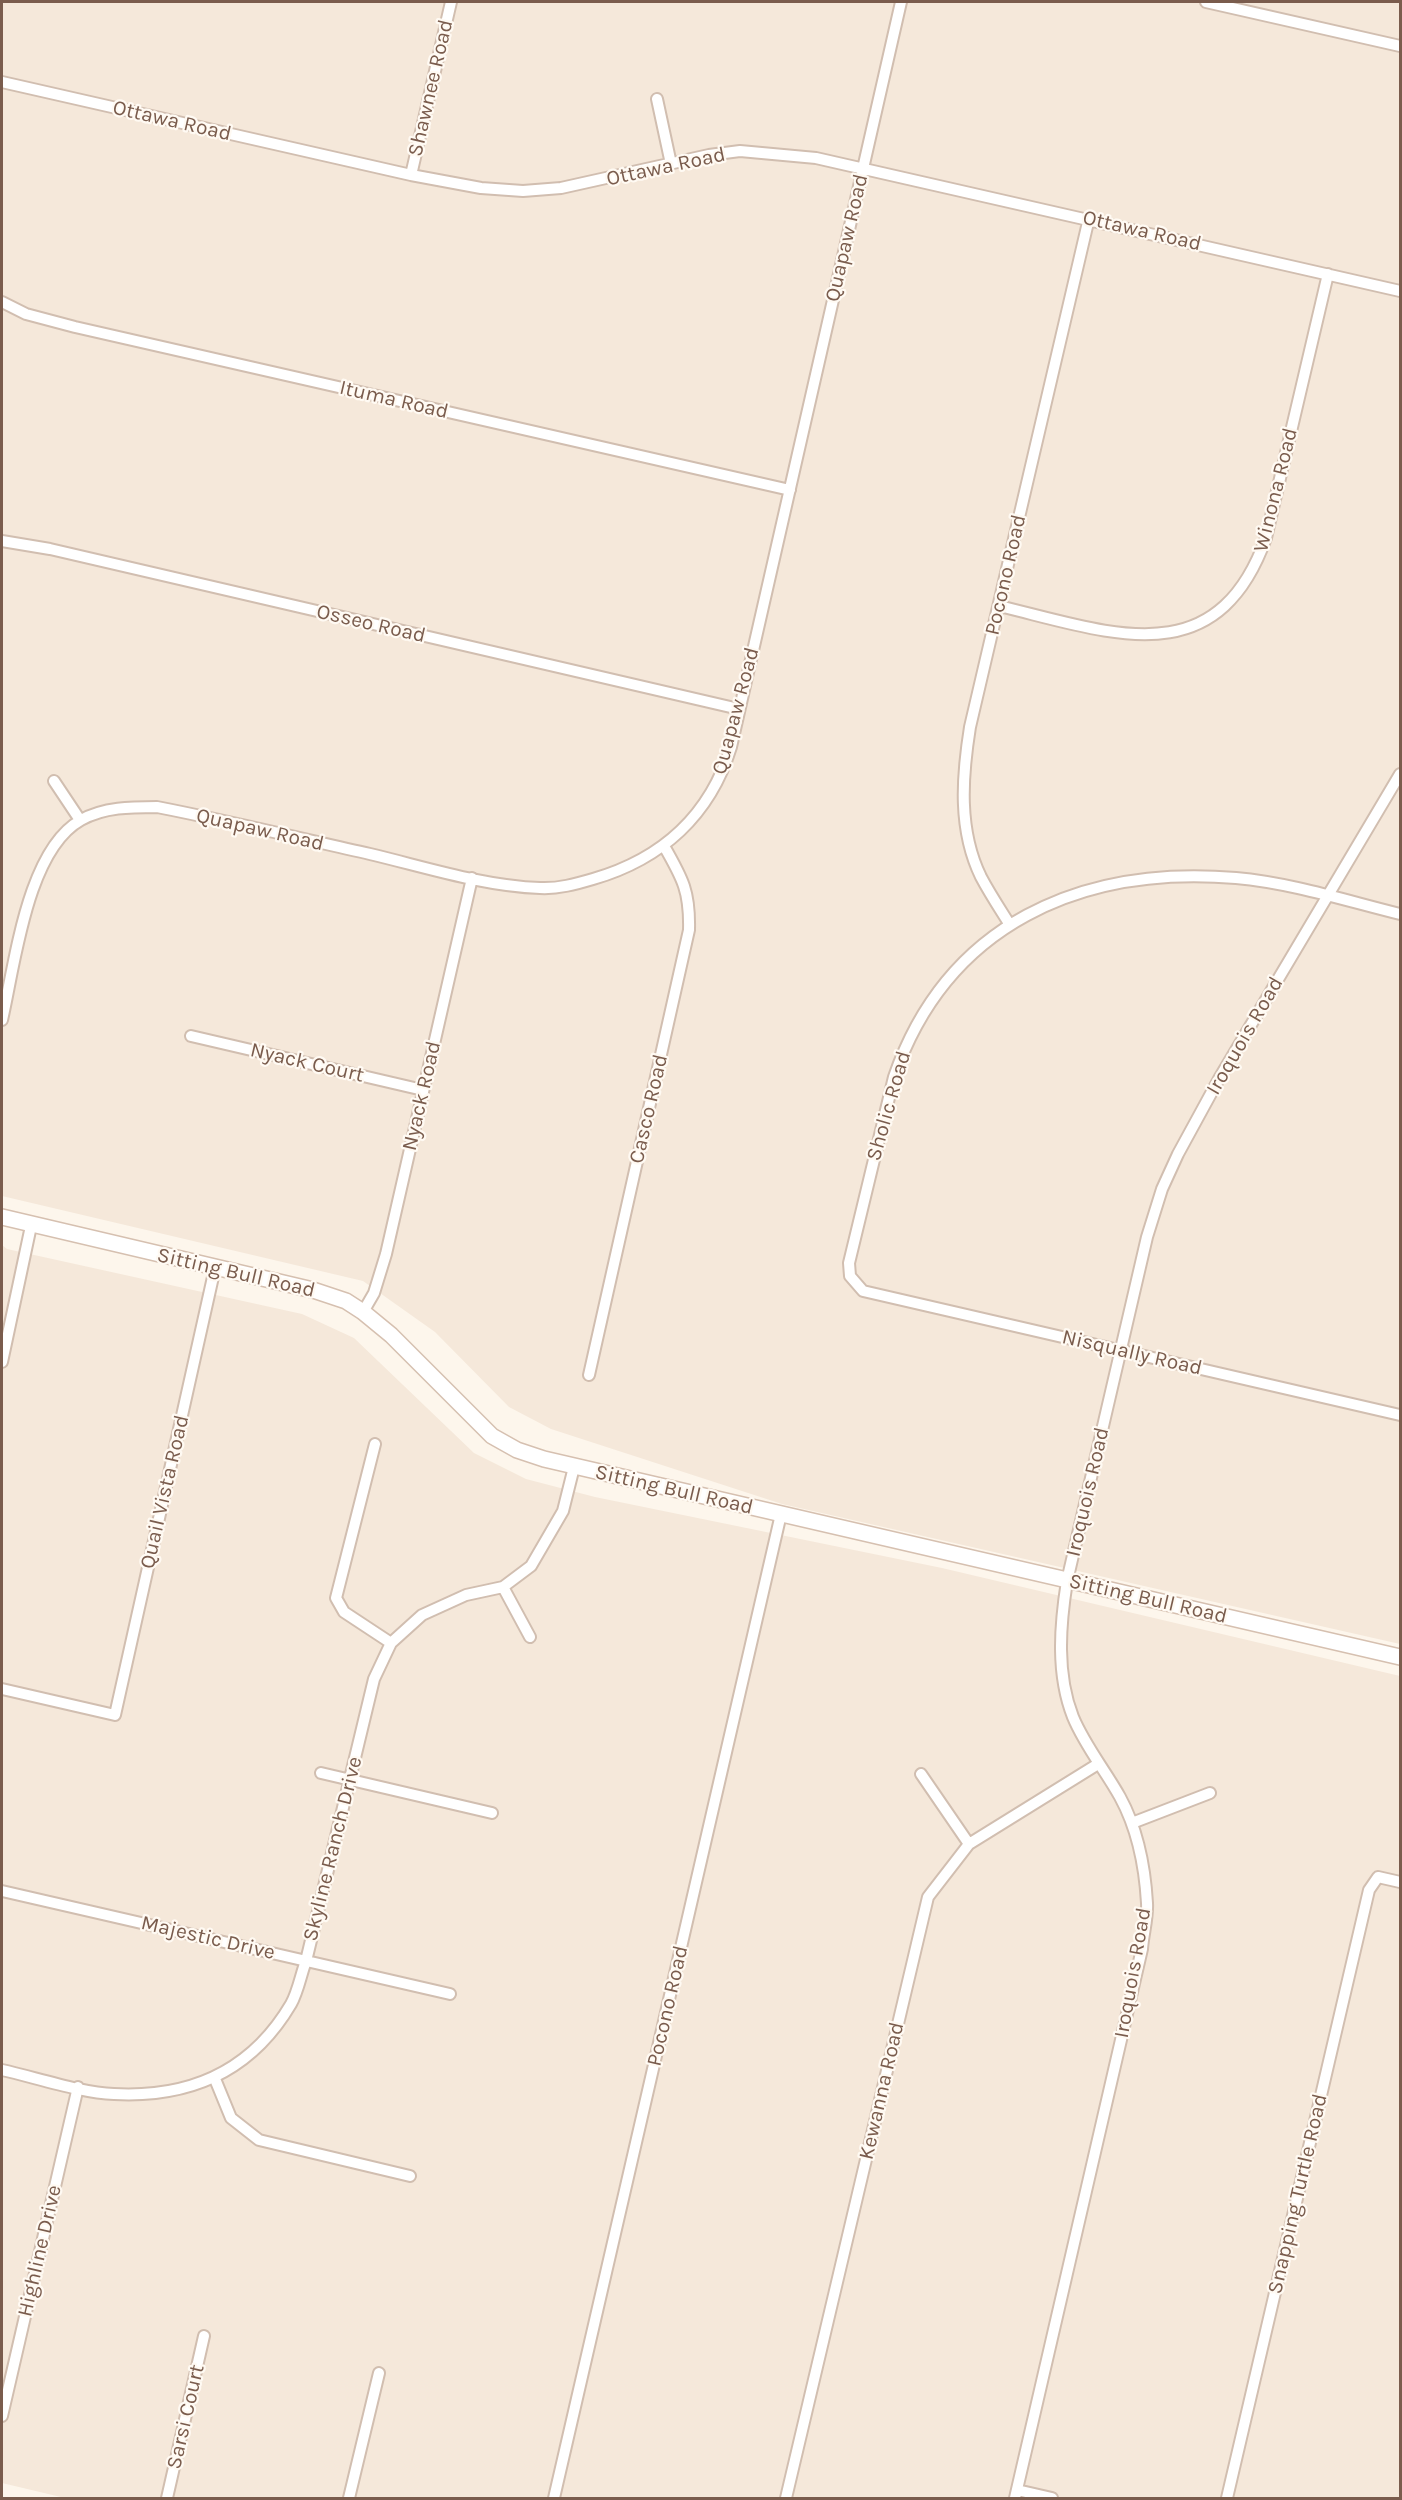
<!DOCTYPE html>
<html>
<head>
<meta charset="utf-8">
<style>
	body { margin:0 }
	#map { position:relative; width:1402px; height:2500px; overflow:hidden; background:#fdf6ec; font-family:Karla,sans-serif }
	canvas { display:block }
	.frame { position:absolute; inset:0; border:3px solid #7a5c4d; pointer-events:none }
</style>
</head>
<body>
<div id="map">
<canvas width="1402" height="2500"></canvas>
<div class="frame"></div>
</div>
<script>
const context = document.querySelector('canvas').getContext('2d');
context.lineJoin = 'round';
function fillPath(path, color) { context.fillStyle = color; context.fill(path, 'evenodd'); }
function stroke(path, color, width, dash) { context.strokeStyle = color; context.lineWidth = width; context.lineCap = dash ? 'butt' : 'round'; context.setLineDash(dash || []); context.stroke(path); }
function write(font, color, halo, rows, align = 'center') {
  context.font = font + ' Karla,sans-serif'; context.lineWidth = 4.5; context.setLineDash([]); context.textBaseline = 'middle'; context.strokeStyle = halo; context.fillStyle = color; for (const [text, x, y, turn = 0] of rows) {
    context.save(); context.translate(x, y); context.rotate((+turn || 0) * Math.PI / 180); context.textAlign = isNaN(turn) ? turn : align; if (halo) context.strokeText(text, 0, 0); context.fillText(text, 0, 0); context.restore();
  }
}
const residential = new Path2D(`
	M 2,2 L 1400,2 L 1400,1644 L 782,1504 L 551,1429 L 509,1407 L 435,1332 L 363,1281 L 2,1196 Z
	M 2,1245 L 7,1249 L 302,1314 L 354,1338 L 474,1453 L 526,1479 L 595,1497 L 942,1568 L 1400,1676 L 1400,2498 L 65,2498 L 2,2483 Z`);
const street = new Path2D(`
	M 1206,2 L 1400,46
	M 2,82 L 411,175 L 481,188 L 523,191 L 561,188 L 709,155 L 740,151 L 816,158 L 1400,291
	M 657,99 L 671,164
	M 411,175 L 451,2
	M 2,302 L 26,314 L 75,327 L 790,490
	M 2,541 L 50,549 L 739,709
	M 999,606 C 1109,632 1216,677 1266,538 L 1328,274
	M 54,781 L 80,820
	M 1400,914 C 1347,901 1292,883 1236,878 C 1081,865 947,924 894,1077 L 849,1263 L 850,1276 L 863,1291 L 1400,1415
	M 1010,925 C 1000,909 990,894 981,877 C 958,830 962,777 970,727 L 1089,218
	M 2,1020 C 15,964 27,850 81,820 C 104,807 131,807 157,807 C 229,821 299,838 370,854 C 425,867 483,886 540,888 C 558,889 576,884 593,879 C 662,859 710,815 731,747 L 901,2
	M 191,1036 L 423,1090
	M 363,1312 L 374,1293 L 386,1254 L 472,878
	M 2,1362 L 31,1226
	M 589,1375 L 689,930 C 690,892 683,879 664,846
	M 375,1444 L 336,1598 L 344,1612 L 391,1643
	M 503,1587 L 530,1637
	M 2,1689 L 115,1715 L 215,1268
	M 321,1773 L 492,1813
	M 921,1774 L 969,1844
	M 1132,1823 L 1210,1793
	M 2,1891 L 450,1994
	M 2,2070 C 34,2077 82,2093 114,2094 C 190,2098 251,2072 291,2004 C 298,1992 301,1974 306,1961 L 374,1679 L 391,1643 L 422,1615 L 466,1595 L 503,1587 L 531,1566 L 563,1511 L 574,1467
	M 215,2079 L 231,2118 L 259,2140 L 410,2176
	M 2,2416 L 78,2087
	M 1017,2490 L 1052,2498
	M 167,2498 L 204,2336
	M 349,2498 L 379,2373
	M 554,2498 L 781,1514
	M 786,2498 L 928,1897 L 969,1844 L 1098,1764
	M 1015,2498 L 1142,1949 C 1143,1934 1148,1918 1147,1903 C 1145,1868 1137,1828 1120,1797 C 1105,1770 1085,1746 1073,1717 C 1056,1674 1060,1625 1067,1581 L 1147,1237 L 1162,1189 L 1178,1154 L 1220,1077 L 1400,774
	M 1227,2498 L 1369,1890 L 1378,1877 L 1400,1882`);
const secondary = new Path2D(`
	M 2,1217 L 313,1290 L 346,1301 L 363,1312 L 391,1335 L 492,1436 L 517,1450 L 544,1459 L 1400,1657`);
const streetNames = [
	["Shawnee Road",431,88,-77],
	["Ottawa Road",172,121,13],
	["Ottawa Road",666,167,-12],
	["Ottawa Road",1142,231,13],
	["Quapaw Road",847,238,-77],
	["Ituma Road",394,400,13],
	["Winona Road",1276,490,-76],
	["Pocono Road",1006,575,-77],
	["Osseo Road",371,624,13],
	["Quapaw Road",736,711,-75],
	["Quapaw Road",260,830,13],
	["Iroquois Road",1245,1036,-60],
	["Nyack Court",307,1063,13],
	["Nyack Road",422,1096,-77],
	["Sholic Road",889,1106,-74],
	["Casco Road",649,1109,-77],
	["Sitting Bull Road",236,1273,13],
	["Nisqually Road",1132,1353,13],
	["Sitting Bull Road",674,1490,13],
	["Quail Vista Road",165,1492,-77],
	["Iroquois Road",1088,1492,-77],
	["Sitting Bull Road",1148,1599,13],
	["Skyline Ranch Drive",333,1849,-76],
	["Majestic Drive",208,1938,13],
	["Iroquois Road",1133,1973,-80],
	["Pocono Road",668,2006,-77],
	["Kewanna Road",882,2091,-77],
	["Snapping Turtle Road",1298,2194,-77],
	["Highline Drive",40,2251,-77],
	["Sarsi Court",186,2417,-77]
];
fillPath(residential, '#f5e8da');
stroke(street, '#d1beb0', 14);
stroke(secondary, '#d6c0b0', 18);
stroke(street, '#fff', 10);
stroke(secondary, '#fff', 15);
write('21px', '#7a5c4d', '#fffaf3', streetNames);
</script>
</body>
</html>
